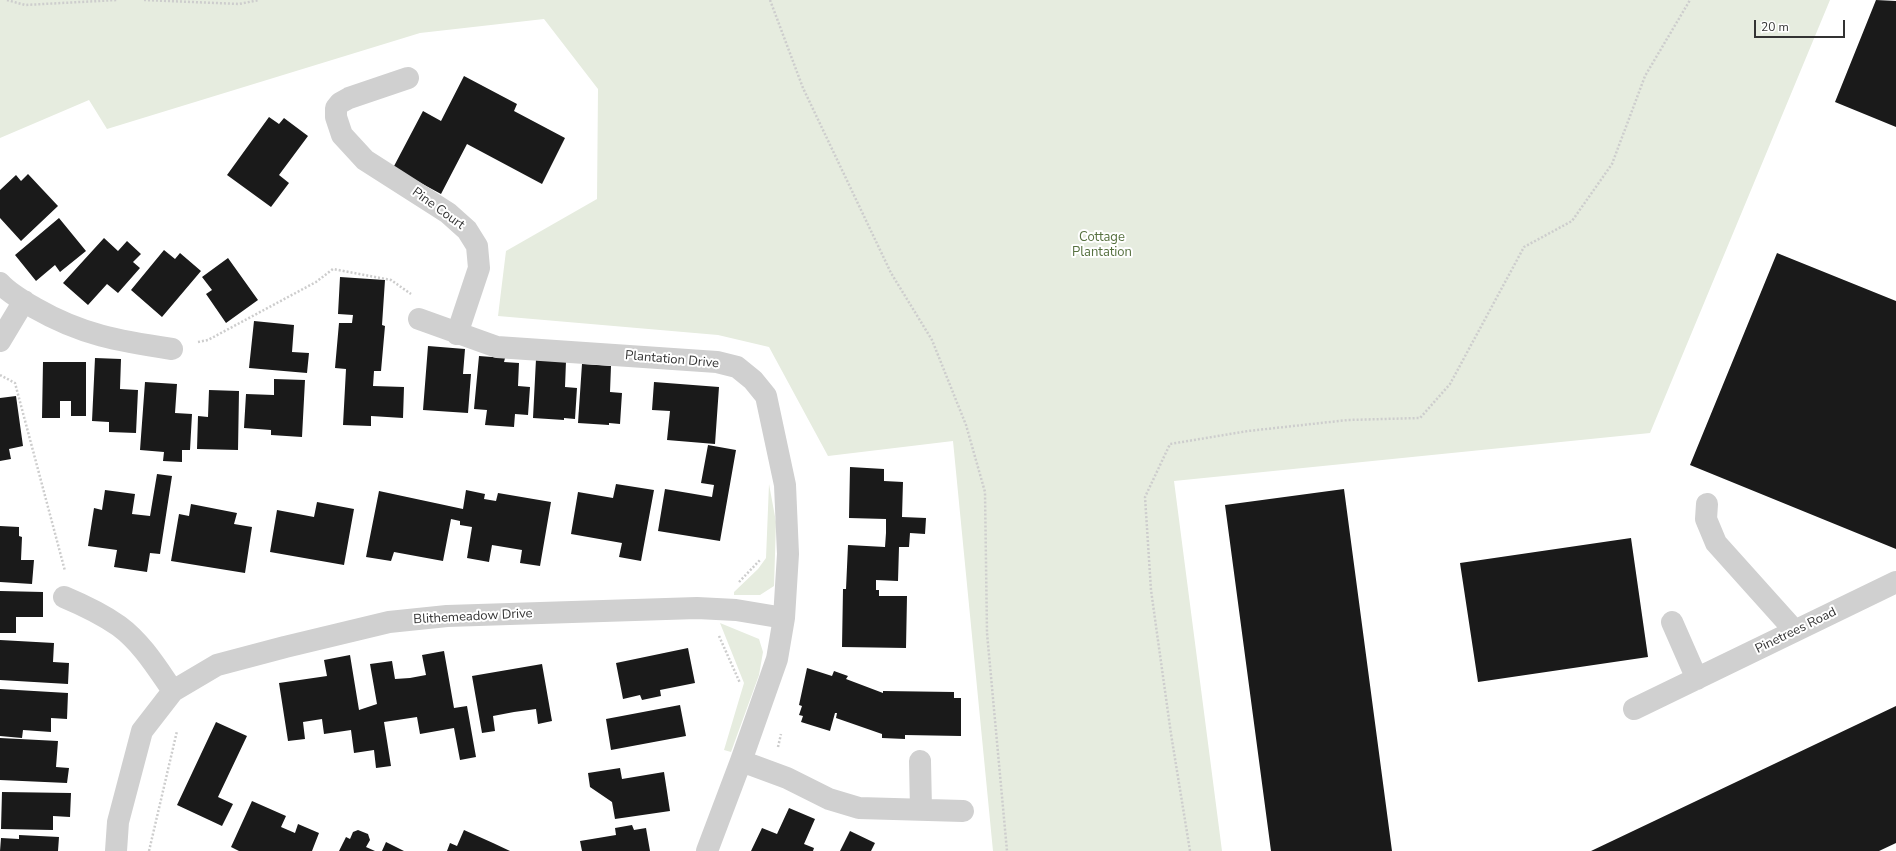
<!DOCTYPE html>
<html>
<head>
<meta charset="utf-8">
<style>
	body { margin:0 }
	#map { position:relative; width:1896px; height:851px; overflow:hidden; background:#fff; font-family:"Nunito Sans",sans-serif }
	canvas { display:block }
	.scale { position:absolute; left:1754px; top:20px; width:91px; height:18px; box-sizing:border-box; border:2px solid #333; border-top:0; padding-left:5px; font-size:12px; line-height:14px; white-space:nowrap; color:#333; -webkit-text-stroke:3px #fff; paint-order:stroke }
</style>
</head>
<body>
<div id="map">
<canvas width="1896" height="851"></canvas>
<div class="scale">20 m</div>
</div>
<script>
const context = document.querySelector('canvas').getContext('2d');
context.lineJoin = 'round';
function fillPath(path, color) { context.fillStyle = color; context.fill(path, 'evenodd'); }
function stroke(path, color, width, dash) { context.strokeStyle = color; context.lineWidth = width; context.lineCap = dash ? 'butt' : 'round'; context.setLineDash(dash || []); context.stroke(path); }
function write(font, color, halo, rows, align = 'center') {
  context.font = font + ' "Nunito Sans",sans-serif'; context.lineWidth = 4; context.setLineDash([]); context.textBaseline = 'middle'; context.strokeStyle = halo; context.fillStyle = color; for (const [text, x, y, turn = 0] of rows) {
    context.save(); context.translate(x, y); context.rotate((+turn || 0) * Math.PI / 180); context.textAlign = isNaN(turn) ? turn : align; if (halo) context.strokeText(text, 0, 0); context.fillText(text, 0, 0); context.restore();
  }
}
const green = new Path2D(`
	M 0,0 L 1830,0 L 1650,433 L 1174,481 L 1222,851 L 993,851 L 953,441 L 828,456 L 769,347 L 718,335 L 498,316 L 506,251 L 597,199 L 598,89 L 544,19 L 420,33 L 107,129 L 89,100 L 0,138 Z
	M 769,484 L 776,522 L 774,586 L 760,595 L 734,595 L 734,592 L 758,569 L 766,558 Z
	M 720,623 L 759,639 L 763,652 L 759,675 L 731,752 L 724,750 L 744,683 Z`);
const building = new Path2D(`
	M 1876,0 L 1896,1 L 1896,127 L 1835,102 Z
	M 464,76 L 517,104 L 514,111 L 565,138 L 542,184 L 467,144 L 441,194 L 393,168 L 423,111 L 441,121 Z
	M 269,117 L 279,124 L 284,118 L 308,136 L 279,175 L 289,183 L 271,207 L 227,175 Z
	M 28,174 L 58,206 L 21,241 L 0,218 L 0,190 L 16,175 L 21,181 Z
	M 59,218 L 86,251 L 60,272 L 55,265 L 36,281 L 15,255 Z
	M 104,238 L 118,251 L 127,241 L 141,254 L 133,262 L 140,268 L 118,293 L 107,284 L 88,305 L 63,283 Z
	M 164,250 L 175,259 L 180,253 L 201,271 L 162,317 L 131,290 Z
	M 1777,253 L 1896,301 L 1896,549 L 1690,465 Z
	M 228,258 L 258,300 L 226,323 L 206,294 L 212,290 L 202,277 Z
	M 340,277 L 385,280 L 382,325 L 385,326 L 381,371 L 374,371 L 373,386 L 404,387 L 403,418 L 371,416 L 371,426 L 343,425 L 346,369 L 335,368 L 339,323 L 352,323 L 353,315 L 338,314 Z
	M 254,321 L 294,325 L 292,352 L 309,353 L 307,373 L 249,368 Z
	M 428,346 L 465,349 L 463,374 L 471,374 L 468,413 L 423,410 Z
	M 479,356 L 505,358 L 504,362 L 519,363 L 518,386 L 530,387 L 528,415 L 515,414 L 514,427 L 485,425 L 487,410 L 474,409 Z
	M 95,358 L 121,359 L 120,389 L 138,390 L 136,433 L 109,432 L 109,422 L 92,421 Z
	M 536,359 L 566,361 L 565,387 L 577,388 L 575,419 L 564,418 L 564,420 L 533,418 Z
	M 43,362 L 86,362 L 86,416 L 71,416 L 71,401 L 60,401 L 60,418 L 42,418 Z
	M 582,364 L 611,366 L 610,392 L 622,393 L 620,424 L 609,423 L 609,425 L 578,423 Z
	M 274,379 L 305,380 L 302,437 L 271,435 L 271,430 L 244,428 L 246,394 L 274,395 Z
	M 145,382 L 177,384 L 175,413 L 192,414 L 190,450 L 182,450 L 182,462 L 163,461 L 164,452 L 140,450 Z
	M 654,382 L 719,387 L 715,444 L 667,440 L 670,411 L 652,410 Z
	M 209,390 L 239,391 L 238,450 L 197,449 L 198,416 L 208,417 Z
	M 16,396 L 23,446 L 9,449 L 11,459 L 0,461 L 0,398 Z
	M 708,445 L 736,450 L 720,541 L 658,531 L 665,489 L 712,497 L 714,485 L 701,483 Z
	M 850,467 L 884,469 L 884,481 L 903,482 L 902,517 L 926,518 L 925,534 L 910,533 L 909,547 L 899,547 L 898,581 L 876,580 L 876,590 L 879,590 L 879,596 L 907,596 L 906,648 L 842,647 L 843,589 L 846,589 L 848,545 L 885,547 L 886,533 L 886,519 L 849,518 Z
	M 157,474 L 172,476 L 160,554 L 150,553 L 147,572 L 114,567 L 117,550 L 88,546 L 94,508 L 102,510 L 105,490 L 135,494 L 132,514 L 150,516 Z
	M 616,484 L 654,490 L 641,561 L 619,557 L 622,543 L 571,534 L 578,492 L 613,498 Z
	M 1344,489 L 1392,851 L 1271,851 L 1225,505 Z
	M 466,490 L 485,494 L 484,499 L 496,501 L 498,493 L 551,502 L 540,566 L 520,563 L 522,550 L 492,545 L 489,562 L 467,558 L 472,527 L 460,525 L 460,521 L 451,519 L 443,561 L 394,552 L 391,561 L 366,557 L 379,491 L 463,509 Z
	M 317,502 L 354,509 L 344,565 L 270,552 L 277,510 L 314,517 Z
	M 191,504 L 237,513 L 234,524 L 252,527 L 245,573 L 171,561 L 179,514 L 189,516 Z
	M 0,526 L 19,527 L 19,536 L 22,537 L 21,560 L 34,560 L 32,584 L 0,582 Z
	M 1631,538 L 1648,657 L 1478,682 L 1460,563 Z
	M 0,591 L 43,592 L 43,617 L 16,617 L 16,633 L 0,633 Z
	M 0,640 L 54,643 L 53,662 L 69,663 L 68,684 L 0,680 Z
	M 688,648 L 695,683 L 660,690 L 661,696 L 642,700 L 640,695 L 623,699 L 616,663 Z
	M 444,651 L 454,708 L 467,706 L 476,757 L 460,760 L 454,728 L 420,734 L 417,717 L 384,722 L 391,766 L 376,768 L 374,750 L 354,753 L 351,730 L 324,734 L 322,719 L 303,722 L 305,739 L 288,741 L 279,683 L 327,676 L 324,660 L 350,655 L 359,710 L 377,704 L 370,664 L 392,661 L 395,679 L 410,678 L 426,675 L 422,655 Z
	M 542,664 L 552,721 L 538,724 L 536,709 L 514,712 L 493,716 L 495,731 L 482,733 L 472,676 Z
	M 807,668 L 832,676 L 834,671 L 848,676 L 846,679 L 883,693 L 883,691 L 954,692 L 954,698 L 961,698 L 961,736 L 905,735 L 905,739 L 882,738 L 882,734 L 836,718 L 837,713 L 835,713 L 830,731 L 801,722 L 803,716 L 799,715 L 802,706 L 799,705 Z
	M 0,689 L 68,693 L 67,719 L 51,718 L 51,732 L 23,730 L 22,738 L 0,736 Z
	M 680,705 L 686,736 L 611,750 L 606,719 Z
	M 1896,706 L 1896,843 L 1879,851 L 1591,851 Z
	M 216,722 L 247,736 L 218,797 L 233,804 L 222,826 L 177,805 Z
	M 0,738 L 58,741 L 56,767 L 69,768 L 67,783 L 0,780 Z
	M 620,768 L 622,779 L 664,772 L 670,811 L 615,819 L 612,802 L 590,787 L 588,773 Z
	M 2,792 L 71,793 L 70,817 L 53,816 L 53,830 L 1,829 Z
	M 252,801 L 286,816 L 281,827 L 295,833 L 298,824 L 319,833 L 312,851 L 239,851 L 231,847 Z
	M 789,808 L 815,819 L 804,844 L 814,848 L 813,851 L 751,851 L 762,828 L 777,834 Z
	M 632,825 L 634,830 L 646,828 L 650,851 L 582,851 L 580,841 L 616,835 L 615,828 Z
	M 358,830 L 368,834 L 370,840 L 366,847 L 375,851 L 339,851 L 346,837 L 350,839 L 353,832 Z
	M 464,830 L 493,843 L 510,851 L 447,851 L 450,843 L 457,846 Z
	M 850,831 L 875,843 L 871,851 L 840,851 Z
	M 19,835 L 59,837 L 58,851 L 0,851 L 1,838 L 19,839 Z
	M 386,842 L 404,851 L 382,851 Z`);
const path = new Path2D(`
	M 7,0 L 25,5 L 117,0
	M 144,0 L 239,4 L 259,0
	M 770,0 L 803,88 L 891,273 L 932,340 L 966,425 L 985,492 L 987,633 L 1007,851
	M 198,342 L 208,340 L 316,282 L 333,269 L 391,280 L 411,294
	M 0,375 L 15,383 L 65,571
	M 739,582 L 760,560
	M 719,636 L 740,683
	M 778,747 L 781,734
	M 149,851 L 177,731
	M 1190,851 L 1171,734 L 1151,590 L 1145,497 L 1170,444 L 1248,431 L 1348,420 L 1420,418 L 1450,384 L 1524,247 L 1572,221 L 1612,164 L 1645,76 L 1690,0`);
const minor = new Path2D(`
	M 408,78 L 349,98 L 340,103 L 336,108 L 336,117 L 342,135 L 365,160 L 448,213 L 467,230 L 477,246 L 479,268 L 457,334
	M 0,283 C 9,293 23,301 35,308 C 82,335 119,341 172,349
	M 419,319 L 497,347 L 717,362 L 737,367 L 753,380 L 766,396 L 785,485 L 788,554 L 784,618 L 777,659 L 741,761 L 707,851
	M 0,341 L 24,301
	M 1707,504 L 1706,519 L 1716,543 L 1795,631
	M 64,597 C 83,605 102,614 119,626 C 142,643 157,668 173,691
	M 1672,622 L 1697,679
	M 1634,709 L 1896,582
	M 741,761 L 787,778 L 829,799 L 859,808 L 963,811
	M 920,761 L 921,809
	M 116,851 L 118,822 L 142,731 L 173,691 L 217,665 L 285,647 L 389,622 L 447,616 L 697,608 L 736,610 L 784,618`);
const streetNames = [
	["Pine Court",438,209,36],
	["Plantation Drive",672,360,5],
	["Blithemeadow Drive",473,617,-3],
	["Pinetrees Road",1796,631,-26]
];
const parkNames = [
	["Cottage",1102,238],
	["Plantation",1102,253]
];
fillPath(green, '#e6ecdf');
fillPath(building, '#1a1a1a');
stroke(path, '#cdcdcd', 2.5, [2, 2]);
stroke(minor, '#d0d0d0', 22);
write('13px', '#333', '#fff', streetNames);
write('13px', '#56703f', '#fff', parkNames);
</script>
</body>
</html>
